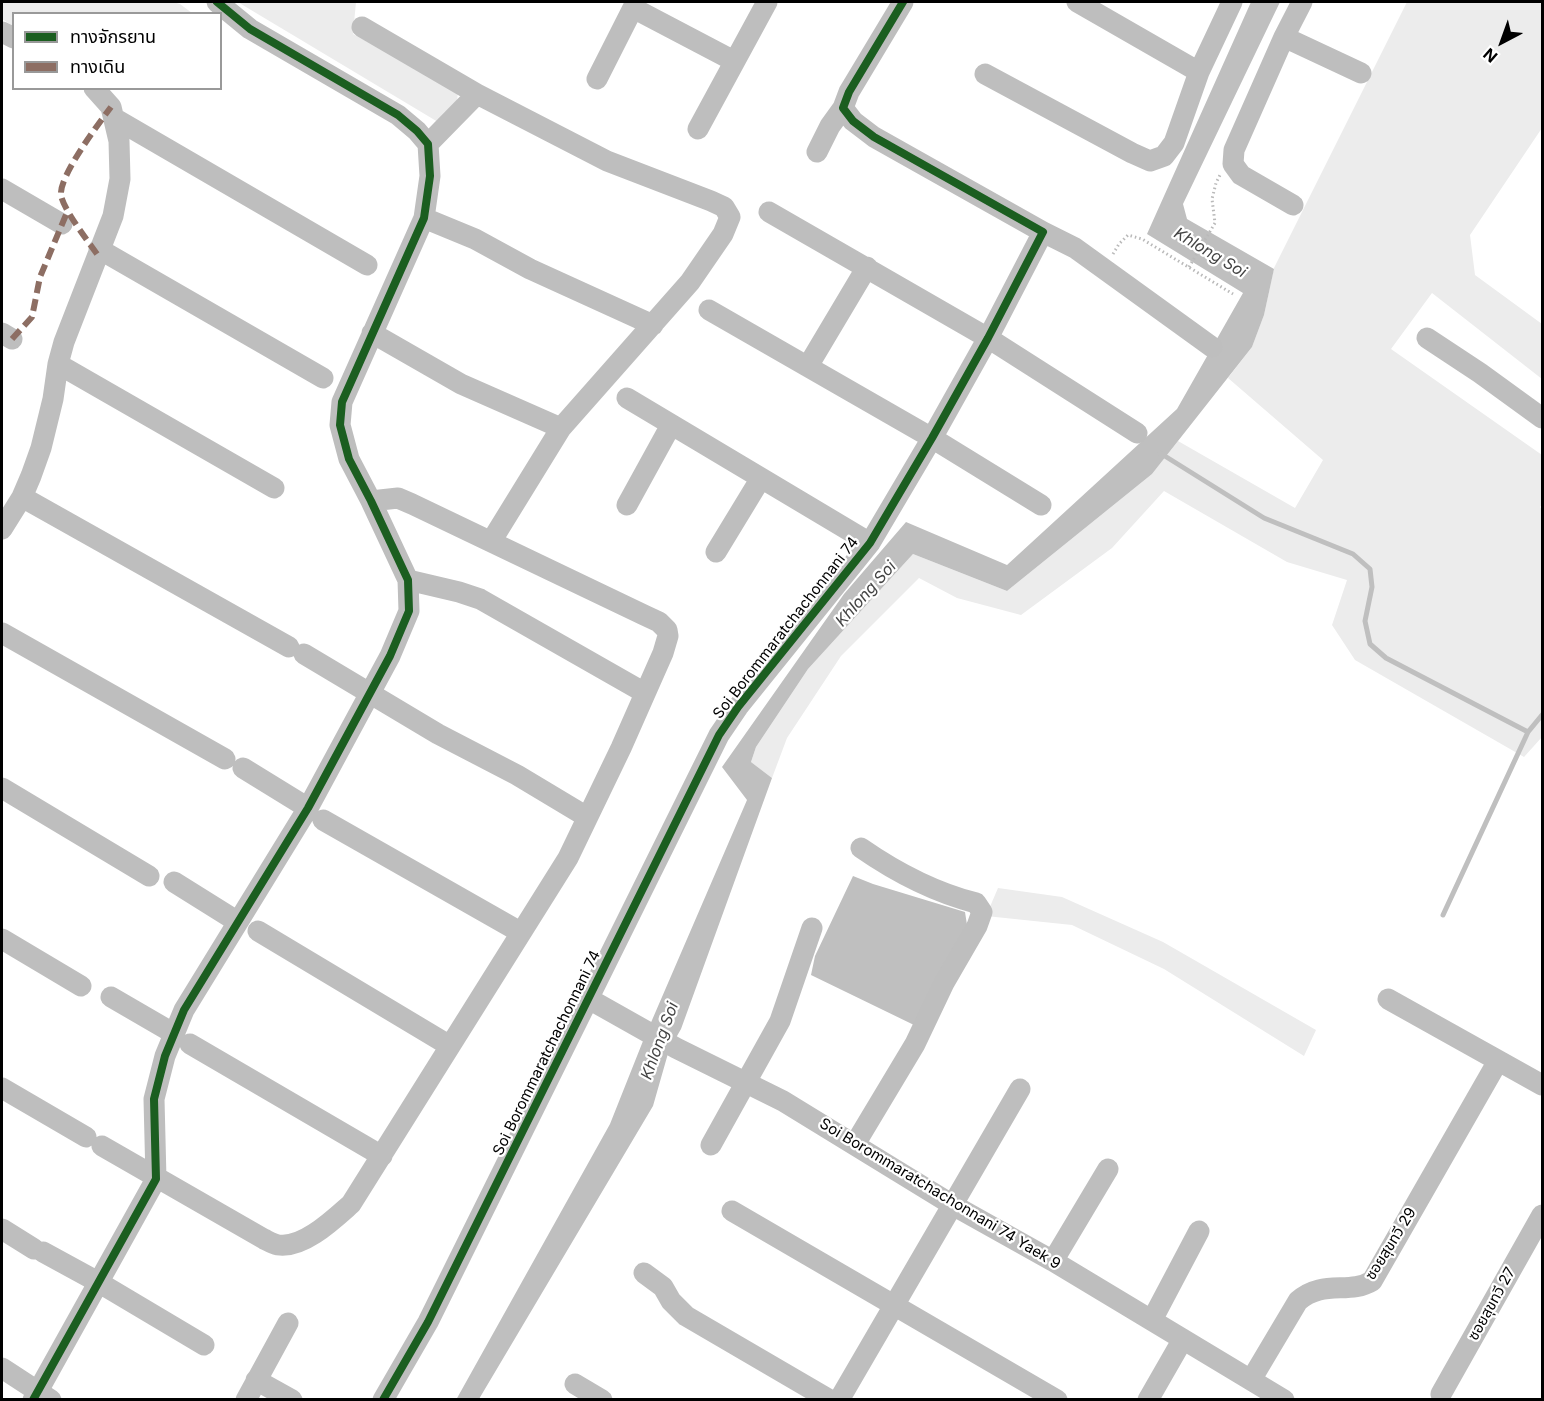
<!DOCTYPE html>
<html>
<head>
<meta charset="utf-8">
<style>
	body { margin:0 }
	#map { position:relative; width:1544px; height:1401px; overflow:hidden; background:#fff; font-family:Inter,"Noto Sans Thai",sans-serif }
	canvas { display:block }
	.frame { position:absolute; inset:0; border:3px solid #000; pointer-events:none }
	.legend { position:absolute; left:12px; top:12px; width:210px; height:78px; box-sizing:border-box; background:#fff; border:2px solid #999; margin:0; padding:8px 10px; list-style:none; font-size:18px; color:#000 }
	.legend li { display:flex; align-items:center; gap:12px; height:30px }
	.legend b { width:30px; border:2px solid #999 }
	.north { position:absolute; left:1472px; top:12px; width:60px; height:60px; -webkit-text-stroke:4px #fff; paint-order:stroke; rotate:221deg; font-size:16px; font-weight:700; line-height:24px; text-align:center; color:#000 }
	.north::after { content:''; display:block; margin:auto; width:21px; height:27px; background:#000; clip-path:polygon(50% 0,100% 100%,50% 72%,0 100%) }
</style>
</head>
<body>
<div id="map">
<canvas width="1544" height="1401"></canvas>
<div class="frame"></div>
<ul class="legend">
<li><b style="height:8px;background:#1b5e20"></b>ทางจักรยาน</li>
<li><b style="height:8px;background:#8d6e63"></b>ทางเดิน</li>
</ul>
<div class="north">N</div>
</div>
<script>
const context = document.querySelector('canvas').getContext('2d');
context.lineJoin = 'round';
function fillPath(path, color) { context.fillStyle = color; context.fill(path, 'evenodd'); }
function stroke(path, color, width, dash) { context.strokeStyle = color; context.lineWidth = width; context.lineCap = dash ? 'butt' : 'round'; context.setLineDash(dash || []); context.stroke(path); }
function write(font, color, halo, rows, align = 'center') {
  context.font = font + ' Inter,"Noto Sans Thai",sans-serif'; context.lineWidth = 4.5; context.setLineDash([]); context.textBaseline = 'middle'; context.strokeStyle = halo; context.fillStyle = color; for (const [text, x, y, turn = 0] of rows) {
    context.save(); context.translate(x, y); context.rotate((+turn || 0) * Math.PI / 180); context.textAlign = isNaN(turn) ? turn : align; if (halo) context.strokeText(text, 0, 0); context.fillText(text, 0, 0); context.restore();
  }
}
const green = new Path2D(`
	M 2,2 L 173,2 L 180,4 L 192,13 L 14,14 L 13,26 L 2,19 Z
	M 239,2 L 356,2 L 353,34 L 458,90 L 457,103 L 438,122 L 241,4 Z
	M 1407,2 L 1538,2 L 1542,4 L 1542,128 L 1470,235 L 1475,275 L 1542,324 L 1542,379 L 1432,293 L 1391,349 L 1542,455 L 1542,504 L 1540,507 L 1542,510 L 1542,737 L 1524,757 L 1355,660 L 1332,625 L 1347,580 L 1287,562 L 1164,491 L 1112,548 L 1021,615 L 957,598 L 919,578 L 841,656 L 787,738 L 772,778 L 751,762 L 756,747 L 808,669 L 913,554 L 1007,591 L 1152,474 L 1178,441 L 1295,508 L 1323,460 L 1228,378 L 1252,347 L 1264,315 L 1274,268 Z
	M 998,888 L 1062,897 L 1163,942 L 1316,1030 L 1304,1056 L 1164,969 L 1072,925 L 986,916 Z`);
const water = new Path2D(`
	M 1251,2 L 1280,2 L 1183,204 L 1187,219 L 1274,269 L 1264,315 L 1252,347 L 1152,474 L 1007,591 L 913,554 L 808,669 L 756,747 L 751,762 L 772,778 L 681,1029 L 669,1050 L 653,1106 L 479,1399 L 456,1400 L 610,1124 L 643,1041 L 747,800 L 722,767 L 844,594 L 906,522 L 1007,565 L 1177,409 L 1243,293 L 1147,234 Z
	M 853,876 L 873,884 L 965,912 L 967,925 L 914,1025 L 811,975 L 815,956 Z`);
const stream = new Path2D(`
	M 1160,453 L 1264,518 L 1353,554 L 1370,569 L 1372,587 L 1365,621 L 1370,644 L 1386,658 L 1528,732
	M 1443,915 L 1528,732 L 1542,715`);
const path = new Path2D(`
	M 1113,254 L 1119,244 L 1128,235 L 1142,239 L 1233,294
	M 1189,267 L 1215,223 L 1212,199 L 1216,183 L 1220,175`);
const minor = new Path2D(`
	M 1077,2 L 1199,72
	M 633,8 L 734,61
	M 362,27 L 477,94 L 607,161 L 711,201 L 724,207 L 730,217 L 723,234 L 690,282 L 561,428 L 492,540
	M 2,32 L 14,38
	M 1284,37 L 1361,73
	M 985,74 L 1132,153 L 1150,161 L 1164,156 L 1174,143 L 1199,72 L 1232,2
	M 597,79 L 636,2
	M 114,118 L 367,265
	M 698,129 L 767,2
	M 428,144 L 477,94
	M 817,152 L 830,126 L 843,108
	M 2,189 L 62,224
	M 1293,205 L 1241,175 L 1233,164 L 1234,150 L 1284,37 L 1302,2
	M 769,212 L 988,338 L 1137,433
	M 424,218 L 475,239 L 530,269 L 653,325
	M 1043,232 L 1075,248 L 1212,347
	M 99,249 L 323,378
	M 709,310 L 932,438 L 1041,505
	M 2,333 L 12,339
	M 372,333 L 461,384 L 561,428
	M 1427,338 L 1480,373 L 1542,418
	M 58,364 L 274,488
	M 808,366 L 867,267
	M 627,398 L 870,543
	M 22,497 L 289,647
	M 627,505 L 671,425
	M 2,529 L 22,497 L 31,476 L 41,448 L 53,399 L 58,364 L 64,342 L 113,216 L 120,179 L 119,141 L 111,107 L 94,88
	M 716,552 L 761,478
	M 408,580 L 459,592 L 480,599 L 645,693
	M 2,633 L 225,759
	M 304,654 L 438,734 L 517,775 L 587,817
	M 243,768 L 308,808
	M 2,788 L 149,876
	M 323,820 L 520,932
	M 174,882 L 238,922
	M 258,931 L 450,1046
	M 2,939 L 81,986
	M 111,997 L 173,1033
	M 589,999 L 676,1048 L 783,1101 L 951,1204 L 1053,1261 L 1284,1400
	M 1388,999 L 1542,1085
	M 190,1044 L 382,1156
	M 2,1088 L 86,1137
	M 855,1144 L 915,1044 L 944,983 L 977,926 L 982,912 L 976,903 C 933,892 897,873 861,848
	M 711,1145 L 780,1021 L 812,928
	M 102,1146 L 264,1239 C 268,1241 273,1244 278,1245 C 303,1249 334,1219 351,1204 L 568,858 L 621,748 L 663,653 L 668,636 L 667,630 L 659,622 L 644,615 L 412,504 L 398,498 L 371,501
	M 732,1211 L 1057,1400
	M 2,1229 L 34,1249
	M 43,1252 L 98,1282 L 204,1345
	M 1053,1261 L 1108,1169
	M 644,1273 L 663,1287 L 671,1301 L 686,1316 L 830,1400
	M 1152,1320 L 1199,1231
	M 2,1368 L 51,1400
	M 256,1380 L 292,1400
	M 1251,1380 L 1298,1301 C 1323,1279 1349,1295 1372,1281 L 1498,1061
	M 575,1384 L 602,1400
	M 1441,1394 L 1542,1215
	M 33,1400 L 156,1179 L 154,1099 L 165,1056 L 184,1010 L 308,808 L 390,656 L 409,611 L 408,580 L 371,501 L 349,459 L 340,425 L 342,402 L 424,218 L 430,176 L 428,144 L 417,131 L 398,115 L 250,29 L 217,2
	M 246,1400 L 288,1323
	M 383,1400 L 428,1322 L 719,735 L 738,707 L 870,543 L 932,438 L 988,338 L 1043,232 L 874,137 L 853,121 L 843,108 L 849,92 L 903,2
	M 839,1400 L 1020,1089
	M 1148,1400 L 1183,1339`);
const quiet = new Path2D(`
	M 97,254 C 88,241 63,209 61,195 C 59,176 99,123 111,107
	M 12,339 L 32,317 L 40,277 L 68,210`);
const cycleway = new Path2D(`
	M 33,1400 L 156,1179 L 154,1099 L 165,1056 L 184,1010 L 308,808 L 390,656 L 409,611 L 408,580 L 371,501 L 349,459 L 340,425 L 342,402 L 424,218 L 430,176 L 428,144 L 417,131 L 398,115 L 250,29 L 217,2
	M 383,1400 L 428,1322 L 719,735 L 738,707 L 870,543 L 932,438 L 988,338 L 1043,232 L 874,137 L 853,121 L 843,108 L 849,92 L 903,2`);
const streetNames = [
	["Soi Borommaratchachonnani 74",786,628,-52],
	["Soi Borommaratchachonnani 74",547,1053,-64],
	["Soi Borommaratchachonnani 74 Yaek 9",940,1194,31],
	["ซอยสุขทวี 29",1391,1244,-58],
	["ซอยสุขทวี 27",1492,1304,-61]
];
const waterNames = [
	["Khlong Soi",1210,253,31],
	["Khlong Soi",866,594,-48],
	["Khlong Soi",660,1041,-70]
];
fillPath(green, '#ececec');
fillPath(water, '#bfbfbf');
stroke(stream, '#bfbfbf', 5);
stroke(path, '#b9b9b9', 3, [1.5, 3]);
stroke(minor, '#bebebe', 21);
stroke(quiet, '#8d6e63', 6, [12, 6]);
stroke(cycleway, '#1b5e20', 8);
write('15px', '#000', '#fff', streetNames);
write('italic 16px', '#444', '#fff', waterNames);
</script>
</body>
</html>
